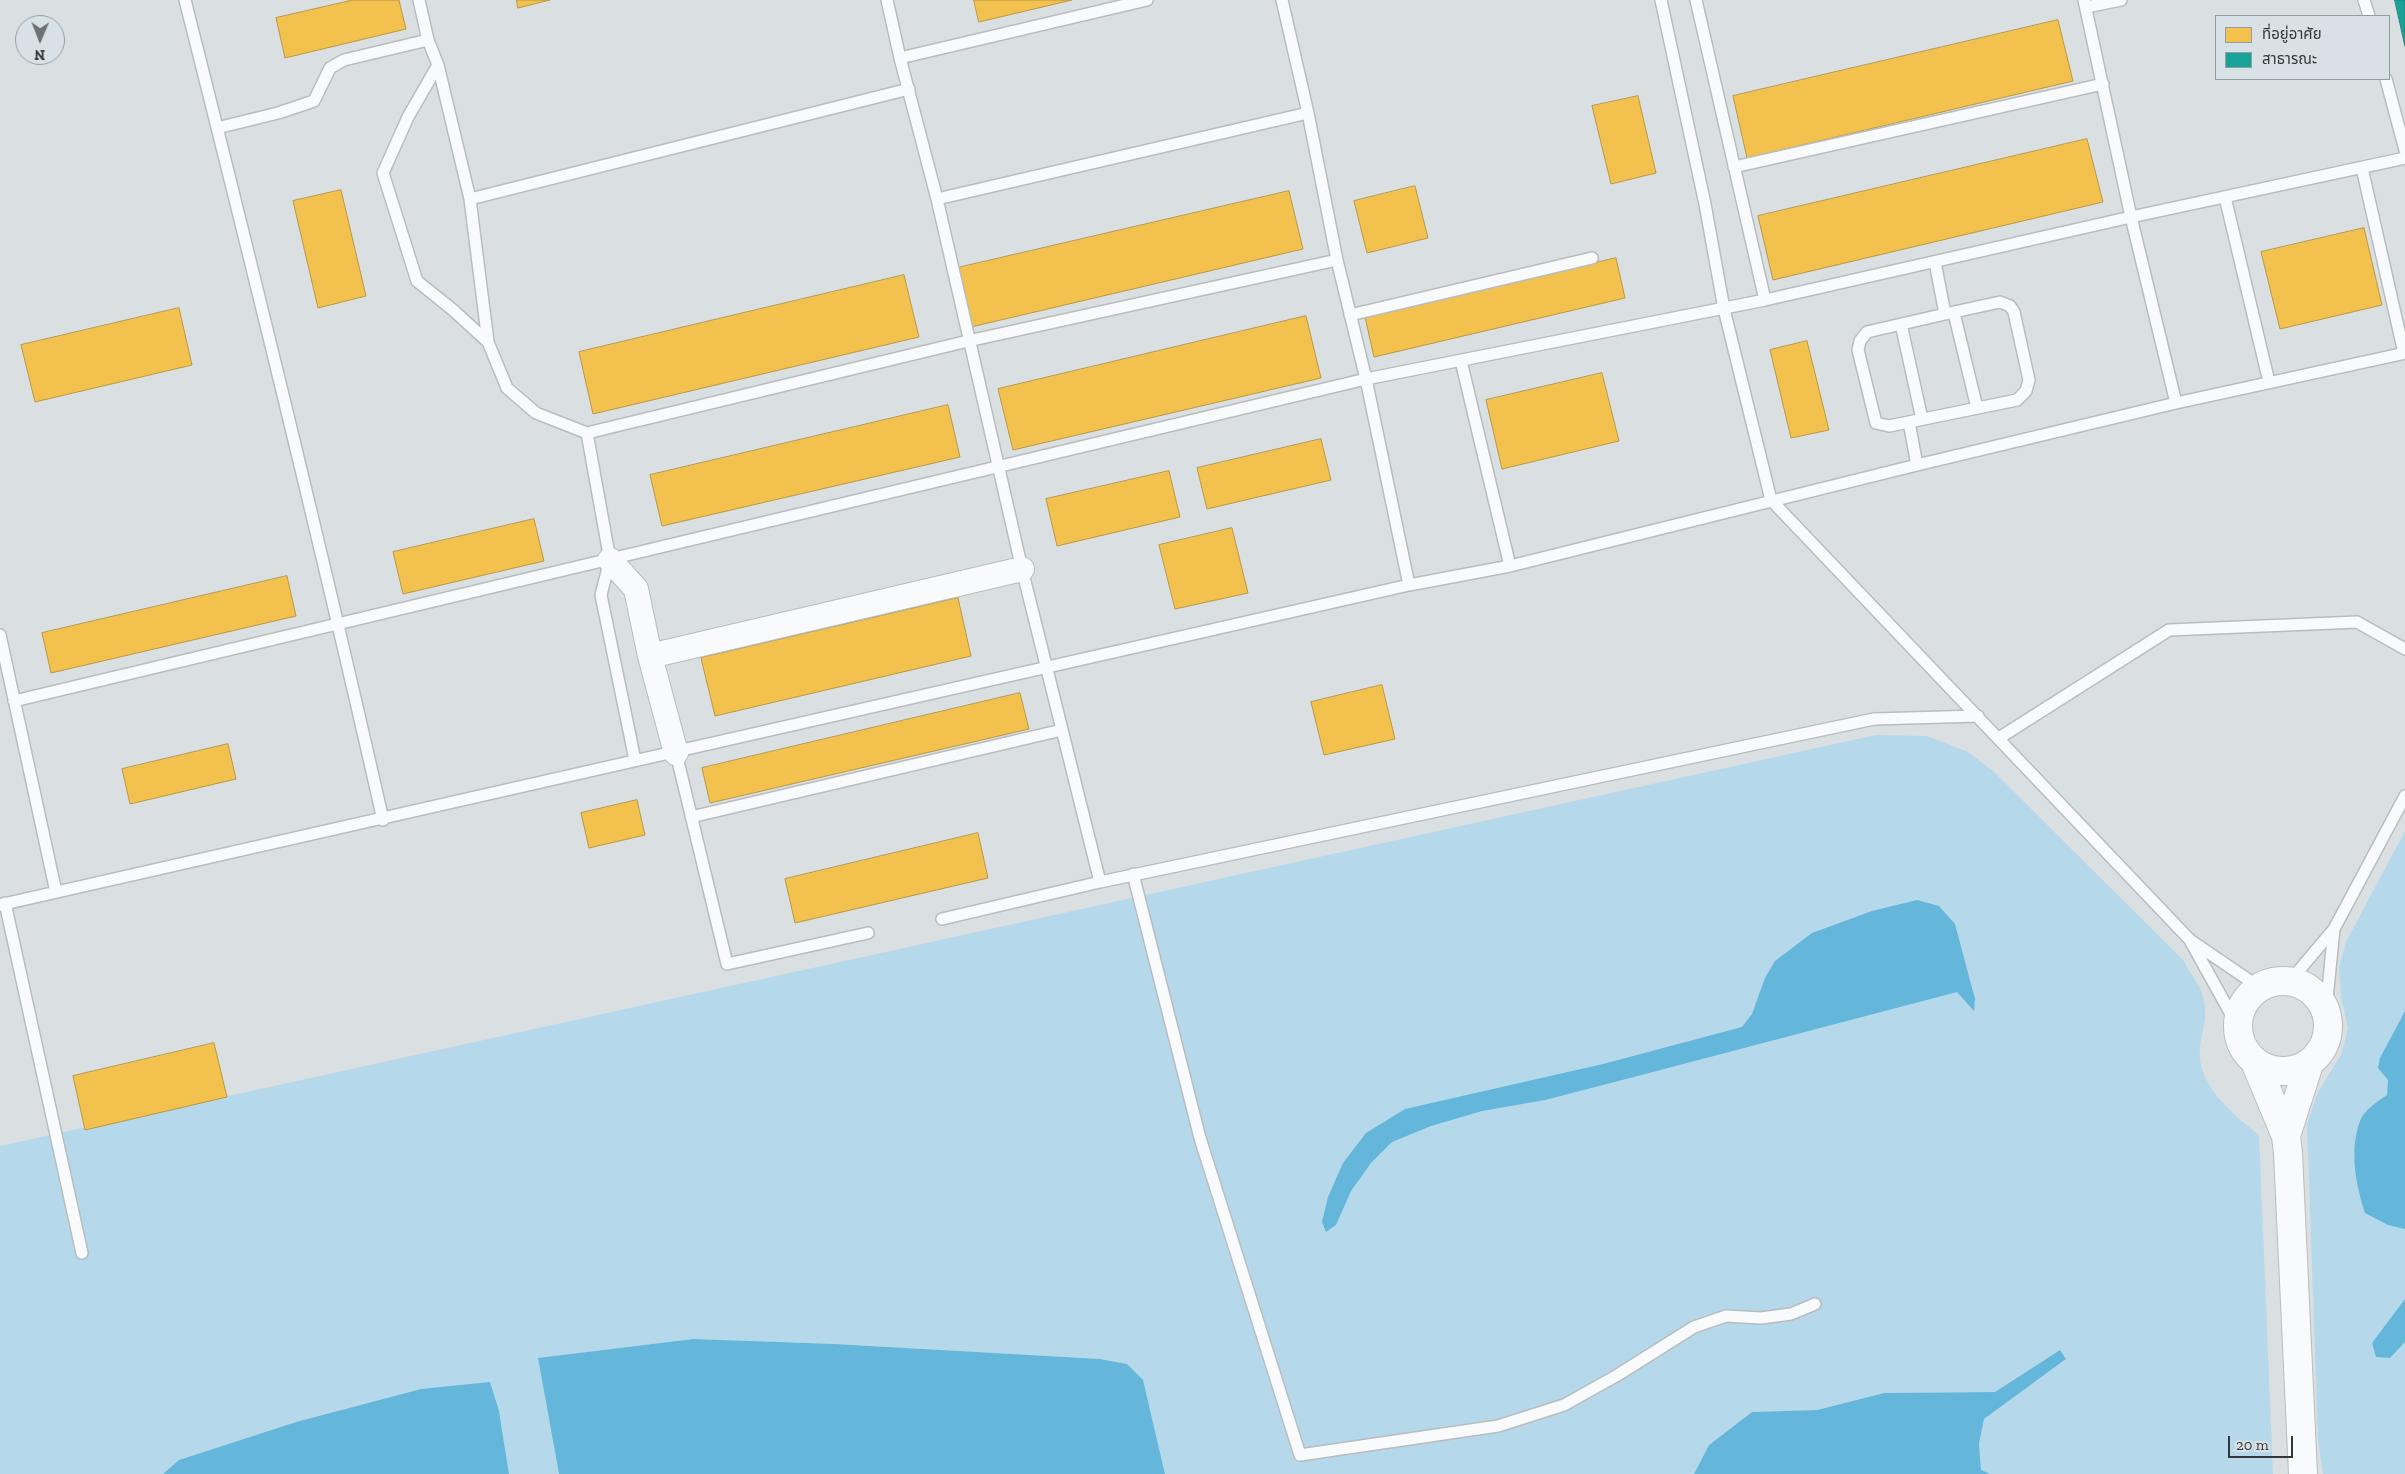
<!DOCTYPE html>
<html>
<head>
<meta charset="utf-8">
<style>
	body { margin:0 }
	#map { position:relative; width:2405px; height:1474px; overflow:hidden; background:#dae0e2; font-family:"Zilla Slab","Noto Sans Thai",serif }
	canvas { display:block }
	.legend { position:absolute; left:2215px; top:15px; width:175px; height:65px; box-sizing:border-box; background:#d7e1e6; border:1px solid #959da1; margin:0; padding:6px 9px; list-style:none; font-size:15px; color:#333739 }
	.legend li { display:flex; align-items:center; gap:10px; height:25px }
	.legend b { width:25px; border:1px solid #959da1 }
	.north { position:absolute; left:15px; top:15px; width:50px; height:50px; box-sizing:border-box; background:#d7e1e6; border:1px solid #959da1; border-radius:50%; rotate:181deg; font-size:14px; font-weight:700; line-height:20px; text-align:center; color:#333739 }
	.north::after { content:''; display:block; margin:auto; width:18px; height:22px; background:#6d7274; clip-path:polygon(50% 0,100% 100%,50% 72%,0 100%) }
	.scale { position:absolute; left:2228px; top:1436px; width:65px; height:22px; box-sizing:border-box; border:2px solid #333739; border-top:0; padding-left:6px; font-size:15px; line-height:18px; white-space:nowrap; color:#333739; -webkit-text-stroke:4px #d7e1e6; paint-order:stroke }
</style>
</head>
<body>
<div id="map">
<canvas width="2405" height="1474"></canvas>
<ul class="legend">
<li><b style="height:14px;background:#f2c14e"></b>ที่อยู่อาศัย</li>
<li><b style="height:14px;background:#17a398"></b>สาธารณะ</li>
</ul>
<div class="north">N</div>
<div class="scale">20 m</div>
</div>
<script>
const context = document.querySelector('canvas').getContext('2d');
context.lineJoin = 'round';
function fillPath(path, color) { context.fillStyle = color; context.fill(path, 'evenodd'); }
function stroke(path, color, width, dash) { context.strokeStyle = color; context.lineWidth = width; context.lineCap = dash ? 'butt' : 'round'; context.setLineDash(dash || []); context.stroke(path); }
const green = new Path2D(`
	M 1876,735 L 1927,736 L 1968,752 L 1993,771 L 2183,960 C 2189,972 2200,985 2203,997 C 2208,1018 2203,1028 2200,1046 C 2195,1084 2233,1114 2259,1135 L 2273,1474 L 1990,1474 L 1981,1471 L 1979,1444 L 1984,1419 L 2066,1359 L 2060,1350 L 1995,1392 L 1884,1393 L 1817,1410 L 1752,1412 L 1709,1445 L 1694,1474 L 1165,1474 L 1143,1381 L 1127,1364 L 1100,1359 L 835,1344 L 693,1339 L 538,1358 L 559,1474 L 509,1474 L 499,1411 L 421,1389 L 296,1422 L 179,1460 L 163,1474 L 0,1474 L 0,1146 Z
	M 2405,831 L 2405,1474 L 2323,1474 L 2318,1439 L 2307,1124 L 2318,1092 L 2342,1053 L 2348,1028 L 2341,997 L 2339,968 L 2346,942 Z`);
const water = new Path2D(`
	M 1917,900 L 1939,906 L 1955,924 L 1975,999 L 1974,1011 L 1957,992 L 1630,1078 L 1545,1100 L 1482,1111 L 1431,1126 L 1392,1142 L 1371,1163 L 1351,1191 L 1336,1225 L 1326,1232 L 1322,1222 L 1328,1197 L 1343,1163 L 1366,1133 L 1405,1109 L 1603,1064 L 1742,1027 L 1752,1014 L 1765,978 L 1775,961 L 1812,933 L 1872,911 Z
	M 2405,1011 L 2405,1229 L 2388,1225 L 2365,1213 C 2356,1185 2349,1151 2360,1121 C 2364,1110 2378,1101 2387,1095 L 2388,1080 L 2378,1068 L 2380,1058 Z
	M 2405,1299 L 2405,1342 L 2390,1358 L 2376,1357 L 2372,1343 Z
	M 693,1339 L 835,1344 L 1100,1359 L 1127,1364 L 1143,1380 L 1165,1474 L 559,1474 L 538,1358 Z
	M 2060,1350 L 2066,1359 L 1984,1419 L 1979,1444 L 1981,1470 L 1990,1474 L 1694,1474 L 1709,1445 L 1752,1412 L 1817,1410 L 1884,1393 L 1995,1392 Z
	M 490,1382 L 499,1411 L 509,1474 L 163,1474 L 179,1460 L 296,1422 L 421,1389 Z`);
const homes = new Path2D(`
	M 353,0 L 399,0 L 406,29 L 285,58 L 276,18 Z
	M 517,0 L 550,0 L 518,8 Z
	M 974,0 L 1072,0 L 979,22 Z
	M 2058,20 L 2073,81 L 1747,158 L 1733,96 Z
	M 1638,96 L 1656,173 L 1611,184 L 1592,106 Z
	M 2087,139 L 2103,202 L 1773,280 L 1758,216 Z
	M 1415,186 L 1428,238 L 1367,253 L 1354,201 Z
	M 341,190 L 366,296 L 318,308 L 293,201 Z
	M 1289,191 L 1303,249 L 971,327 L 957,268 Z
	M 2364,228 L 2382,305 L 2280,329 L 2261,252 Z
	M 1616,258 L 1625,298 L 1374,357 L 1365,317 Z
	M 904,275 L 919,337 L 593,414 L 579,352 Z
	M 179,308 L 192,365 L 35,402 L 21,345 Z
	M 1306,316 L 1321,378 L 1013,450 L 998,389 Z
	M 1807,341 L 1829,430 L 1791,438 L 1770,350 Z
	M 1602,373 L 1619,441 L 1502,469 L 1486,400 Z
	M 948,405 L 960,457 L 662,526 L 650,475 Z
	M 1321,439 L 1331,480 L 1207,509 L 1197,468 Z
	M 1169,471 L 1180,517 L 1057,546 L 1046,499 Z
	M 534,519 L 544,561 L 403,594 L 393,552 Z
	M 1232,528 L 1248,593 L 1175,609 L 1159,545 Z
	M 287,576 L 296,616 L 51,673 L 42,633 Z
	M 958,598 L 971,656 L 715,716 L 701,658 Z
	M 1382,685 L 1395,739 L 1324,755 L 1311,702 Z
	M 1020,693 L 1029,729 L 710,803 L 702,768 Z
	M 228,744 L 236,779 L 130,804 L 122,769 Z
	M 637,800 L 645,835 L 589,848 L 581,813 Z
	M 978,833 L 988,878 L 795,923 L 785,879 Z
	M 214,1043 L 227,1097 L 85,1130 L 73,1076 Z`);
const public = new Path2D(`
	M 2395,0 L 2405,0 L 2405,46 Z`);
const lane = new Path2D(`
	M 185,0 C 254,273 321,546 383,820
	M 419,0 L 428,40 L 438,65 L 470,199 L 488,342 L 507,388 L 536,413 L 587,433 L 610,560 L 601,595 L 635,760
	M 887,0 L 900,58 L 937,199 L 1022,569 L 1100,882 L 1874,719 L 1978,716
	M 1282,0 L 1308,113 L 1337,260 L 1366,379 L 1409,585
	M 1661,0 L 1705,204 L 1724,309 L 1771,500 L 2190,940 L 2259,987
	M 1696,0 L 1765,300
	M 2084,0 L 2131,217 L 2176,403
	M 2364,0 L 2369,16
	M 2086,7 L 2121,0
	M 900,58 L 1147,0
	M 438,65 L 408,117 L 383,173 L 417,281 L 453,310 L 488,342
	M 2386,79 L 2405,150
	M 217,128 L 278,113 L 314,101 L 330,68 L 344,60 L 428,40
	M 1734,167 L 2103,84
	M 2362,168 L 2404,353
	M 2225,197 L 2269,382
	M 470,199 L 909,89
	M 937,199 L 1308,113
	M 1954,313 L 1977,408
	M 1350,315 L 1592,258
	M 1901,324 L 1922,419
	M 1461,361 L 1510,566
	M 1909,422 L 2017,400 L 2026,391 L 2029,380 L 2014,312 L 2010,306 L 2000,302 L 1945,314 L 1935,262
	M 587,433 L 968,341 L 1337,260
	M 1917,465 L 1909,422 L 1889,426 L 1876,423 L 1858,350 L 1860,341 L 1867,332 L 1945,314
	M 0,635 L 56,892
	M 14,701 L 1366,379 L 1765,300 L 2131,217 L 2405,158
	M 1999,738 L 2169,630 L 2357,622 L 2405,649
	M 676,753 L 727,964 L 868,933
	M 691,817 L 1062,730
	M 1133,874 L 1200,1138 L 1300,1455 L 1498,1426 L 1564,1405 L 1616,1376 L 1694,1327 L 1726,1316 L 1761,1318 L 1791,1314 L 1815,1304
	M 5,903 L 82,1253
	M 0,905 C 470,799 940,693 1409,585 L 1510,566 L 1917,465 L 2176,403 L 2405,353
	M 942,919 L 1100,882
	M 2191,942 L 2237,1025
	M 2290,981 L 2334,929 L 2405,796
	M 2326,1009 L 2334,929`);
const street = new Path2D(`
	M 610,560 L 636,589 L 650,656 L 676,753
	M 650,656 L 1022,569`);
const secondary = new Path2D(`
	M2238 1026a45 45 0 1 1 90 0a45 45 0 1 1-90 0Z
	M 2255,1062 L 2286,1136 L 2288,1153 L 2303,1474
	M 2286,1136 L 2309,1064`);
fillPath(green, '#b5d8ea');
fillPath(water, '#64b7da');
fillPath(homes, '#f2c14e');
stroke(homes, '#b99848', 1);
fillPath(public, '#17a398');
stroke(public, '#1f837c', 1);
stroke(lane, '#b8bdbf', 14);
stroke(street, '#b8bdbf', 26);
stroke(secondary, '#b8bdbf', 30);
stroke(lane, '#f9fafb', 11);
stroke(street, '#f9fafb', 24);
stroke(secondary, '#f9fafb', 28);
</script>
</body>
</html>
